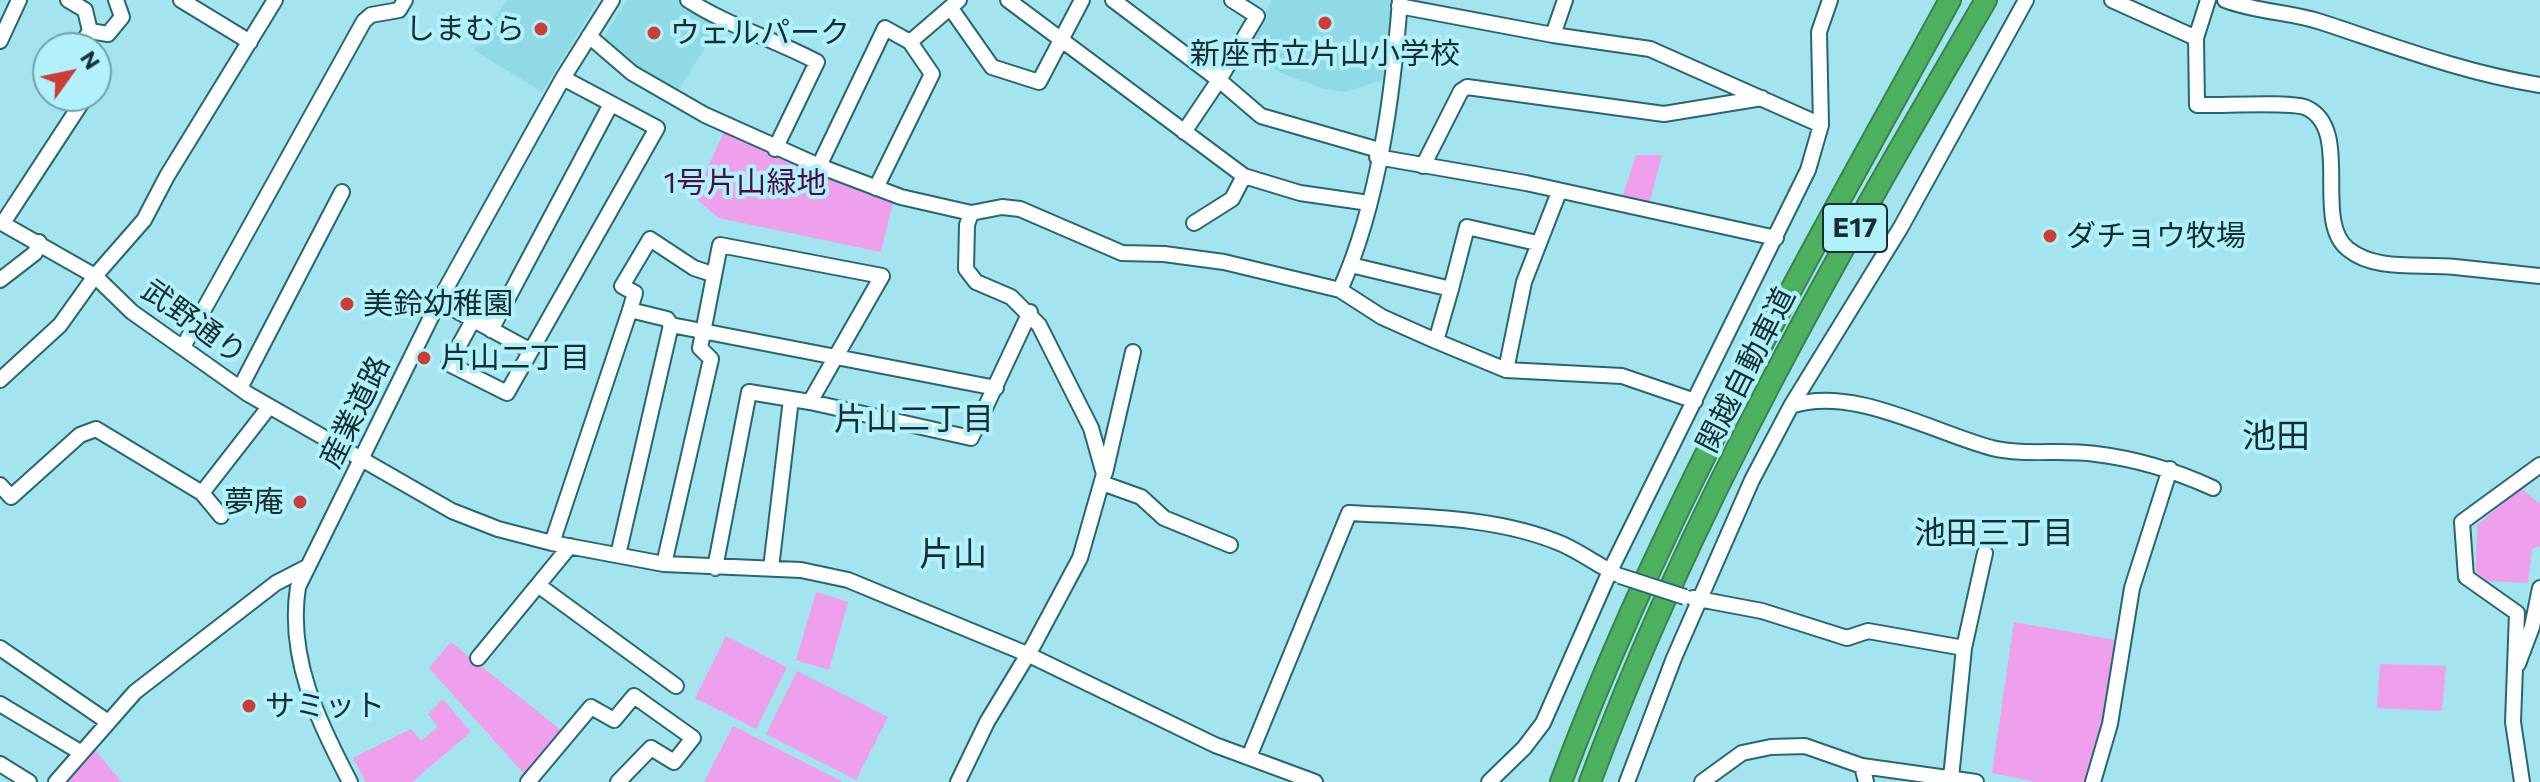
<!DOCTYPE html>
<html>
<head>
<meta charset="utf-8">
<style>
	body { margin:0 }
	#map { position:relative; width:2540px; height:782px; overflow:hidden; background:#a4e4ee; font-family:Commissioner,sans-serif }
	canvas { display:block }
	.north { position:absolute; left:32px; top:32px; width:80px; height:80px; box-sizing:border-box; background:#b1f1fb; border:2px solid #72a3ab; border-radius:50%; rotate:57deg; font-size:22px; font-weight:700; line-height:32px; text-align:center; color:#142e32 }
	.north::after { content:''; display:block; margin:auto; width:28px; height:36px; background:#cb3d35; clip-path:polygon(50% 0,100% 100%,50% 72%,0 100%) }
</style>
</head>
<body>
<div id="map">
<canvas width="2540" height="782"></canvas>
<div class="north">N</div>
</div>
<script>
const context = document.querySelector('canvas').getContext('2d');
context.lineJoin = 'round';
function fillPath(path, color) { context.fillStyle = color; context.fill(path, 'evenodd'); }
function stroke(path, color, width, dash) { context.strokeStyle = color; context.lineWidth = width; context.lineCap = dash ? 'butt' : 'round'; context.setLineDash(dash || []); context.stroke(path); }
function write(font, color, halo, rows, align = 'center') {
  context.font = font + ' Commissioner,"Noto Sans JP",sans-serif'; context.lineWidth = 8; context.setLineDash([]); context.textBaseline = 'middle'; context.strokeStyle = halo; context.fillStyle = color; for (const [text, x, y, turn = 0] of rows) {
    context.save(); context.translate(x, y); context.rotate((+turn || 0) * Math.PI / 180); context.textAlign = isNaN(turn) ? turn : align; if (halo) context.strokeText(text, 0, 0); context.fillText(text, 0, 0); context.restore();
  }
}
const built = new Path2D(`
	M 507,0 L 598,0 L 542,92 L 474,50 Z
	M 627,0 L 680,0 L 719,26 L 677,92 L 635,68 L 606,44 L 605,35 Z
	M 1272,0 L 1395,0 L 1388,78 L 1345,92 L 1322,88 L 1281,73 L 1244,46 Z`);
const green = new Path2D(`
	M 724,132 L 893,203 L 881,252 L 719,218 L 694,197 Z
	M 1636,155 L 1662,155 L 1648,208 L 1621,201 Z
	M 2521,488 L 2540,504 L 2540,546 L 2532,549 L 2528,583 L 2487,581 L 2476,572 L 2477,525 Z
	M 816,592 L 848,602 L 829,670 L 796,660 Z
	M 2014,622 L 2115,640 L 2103,727 L 2087,782 L 2036,782 L 1992,773 Z
	M 726,636 L 787,667 L 756,729 L 695,698 Z
	M 451,642 L 562,731 L 527,777 L 429,668 Z
	M 2380,664 L 2446,666 L 2442,711 L 2377,708 Z
	M 797,671 L 888,717 L 856,780 L 766,734 Z
	M 443,699 L 471,732 L 412,782 L 366,782 L 353,758 L 411,729 L 421,741 L 438,727 L 428,714 Z
	M 733,726 L 843,782 L 704,782 Z
	M 94,749 L 122,782 L 68,782 Z`);
const minor = new Path2D(`
	M 68,0 L 85,10 L 90,31
	M 181,0 L 250,42
	M 688,0 C 728,26 774,39 817,62 L 775,149
	M 1008,0 L 1244,176 L 1300,193 L 1369,203
	M 1113,0 L 1219,80 L 1257,16 L 1232,0
	M 2112,0 L 2196,38
	M 2208,0 L 2196,38 L 2197,105 C 2219,106 2293,101 2307,108 C 2353,130 2312,221 2348,249 C 2376,272 2421,263 2455,267 C 2483,270 2512,273 2540,276
	M 2225,0 C 2256,12 2290,12 2321,22 C 2394,46 2464,73 2540,85
	M 1399,6 L 1553,35 L 1650,49 L 1821,125
	M 952,10 L 992,67 L 1039,82 L 1082,0
	M 1553,35 L 1565,0
	M 589,36 L 632,73 L 705,115 L 819,166 L 901,197 L 971,213 L 1002,207 L 1020,209 L 1122,253 L 1164,254 L 1224,262 L 1340,290 C 1379,203 1393,94 1400,0
	M 0,41 L 19,0
	M 910,42 L 959,0
	M 79,48 L 90,31 L 108,34 L 122,17 L 116,0
	M 1184,132 L 1219,80 L 1261,116 L 1379,150
	M 1377,157 L 1526,183 L 1776,238
	M 819,166 L 885,28 L 910,42 L 932,74 L 876,188
	M 1423,166 L 1461,91 L 1467,87 L 1664,114 L 1762,98
	M 1559,192 L 1524,282 L 1506,370 L 1622,376 L 1695,401
	M 0,222 L 95,276 L 132,312 L 248,394 L 452,511 L 498,529 L 552,543 L 664,564 L 801,570 L 848,580 L 1027,654 L 1215,745 L 1315,782
	M 3,223 L 86,96
	M 1194,223 L 1232,199 L 1244,176
	M 1351,265 L 1451,289 L 1467,227 L 1537,243
	M 0,280 L 35,253 L 39,242
	M 1451,289 L 1436,341 L 1506,370
	M 1340,290 L 1382,317 L 1436,341
	M 439,301 L 529,350
	M 630,310 L 635,293 L 622,286 L 650,239 L 694,268 L 712,274
	M 473,320 L 449,364 L 507,393 L 657,128 L 563,78
	M 491,330 L 611,104
	M 183,347 L 364,21 L 371,15 L 399,10 L 405,0
	M 0,380 L 60,325 L 95,276 L 144,220 L 167,176 L 275,0
	M 240,388 L 342,192
	M 1791,406 C 1852,385 1932,432 1992,448 C 2025,456 2062,449 2096,454 C 2137,459 2176,471 2213,488
	M 1105,473 L 1133,352
	M 1102,483 L 1141,497 L 1164,518 L 1230,545
	M 0,485 L 11,497 L 80,435 L 96,429 L 202,493 L 221,516
	M 202,493 L 269,407
	M 552,543 L 630,310 L 667,319 L 671,325 L 996,388
	M 618,555 L 671,325
	M 664,564 L 711,359 L 700,348 L 720,245 L 882,276 L 810,402
	M 715,568 L 749,392 L 810,402 L 971,438 L 1030,312
	M 771,568 L 791,399
	M 538,585 L 676,686
	M 1693,598 L 1762,611 L 1847,638 L 1868,631 L 1964,648
	M 0,648 L 108,722
	M 478,658 L 570,546
	M 2518,664 L 2532,627 L 2540,588
	M 0,704 L 80,752
	M 1249,757 L 1349,513 C 1419,517 1496,516 1562,544 C 1580,552 1598,565 1616,574
	M 0,764 L 29,782
	M 1862,766 L 1866,782
	M 1951,778 L 1964,648 L 1985,553
	M 56,782 L 135,692 L 276,583 L 307,567
	M 350,782 C 318,721 287,658 298,587 L 439,301 L 563,78 L 612,0
	M 528,782 L 591,707 L 614,720 L 634,696 L 693,738 L 674,762 L 651,748 L 618,782
	M 958,782 L 987,722 L 1033,646 L 1080,558 L 1104,474 L 1091,428 L 1039,325 L 1011,297 L 976,282 L 966,269 L 967,225 L 971,213
	M 1489,782 L 1524,748 L 1543,723 L 1610,571 L 1808,170 L 1821,125 L 1819,32 L 1830,0
	M 1627,782 L 1674,658 L 1752,480 L 1791,406 L 1901,227 L 2026,0
	M 1702,782 L 1742,753 L 1771,747 L 1805,746 L 1862,766 L 1976,782
	M 2093,782 L 2110,724 L 2132,588 L 2170,469
	M 2522,782 L 2513,722 L 2517,613 L 2466,577 L 2462,522 L 2540,465`);
const highway = new Path2D(`
	M 1561,782 C 1663,509 1810,255 1950,0
	M 1590,782 C 1691,508 1839,252 1986,0`);
const minorBridge = new Path2D(`
	M 1620,576 L 1685,597`);
const markers = [
	[1325,23,8,"#cb3d35"],
	[541,29,8,"#cb3d35"],
	[654,33,8,"#cb3d35"],
	[2050,236,8,"#cb3d35"],
	[347,304,8,"#cb3d35"],
	[424,358,8,"#cb3d35"],
	[300,502,8,"#cb3d35"],
	[249,706,8,"#cb3d35"]
];
const shields = [
	[1855,228,64]
];
const shieldNames = [
	["E17",1855,228]
];
const poiNames = [
	["しまむら",525,29,"right"],
	["ウェルパーク",670,33],
	["新座市立片山小学校",1325,54,"center"],
	["ダチョウ牧場",2066,236],
	["美鈴幼稚園",363,304],
	["片山二丁目",440,358],
	["夢庵",284,502,"right"],
	["サミット",265,706]
];
const parkNames = [
	["1号片山緑地",745,183]
];
const streetNames = [
	["武野通り",194,322,36],
	["関越自動車道",1746,370,-63],
	["産業道路",355,412,-64]
];
const neighbourhoodNames = [
	["片山二丁目",914,419],
	["池田三丁目",1994,533]
];
const quarterNames = [
	["池田",2276,437],
	["片山",953,555]
];
fillPath(built, '#8fdae5');
fillPath(green, '#eea0ec');
stroke(minor, '#266770', 18);
stroke(highway, '#39824f', 24);
stroke(minor, '#fff', 14);
stroke(highway, '#4db05f', 20);
stroke(minorBridge, '#266770', 18, []);
stroke(minorBridge, '#fff', 14);
for (const [x, y, r, color] of markers) { const dot = new Path2D(); dot.arc(x, y, r, 0, 2 * Math.PI); context.fillStyle = color; context.fill(dot); stroke(dot, '#b1f1fb', 3); }
for (const [x, y, w] of shields) { const box = new Path2D(); box.roundRect(x - w / 2, y - 24, w, 48, 6); context.fillStyle = '#b1f1fb'; context.fill(box); stroke(box, '#142e32', 2); }
write('bold 28px', '#142e32', null, shieldNames);
write('30px', '#142e32', '#b1f1fb', poiNames, 'left');
write('30px', '#480c49', '#b1f1fb', parkNames);
write('30px', '#142e32', '#b1f1fb', streetNames);
write('32px', '#142e32', '#b1f1fb', neighbourhoodNames);
write('34px', '#142e32', '#b1f1fb', quarterNames);
</script>
</body>
</html>
